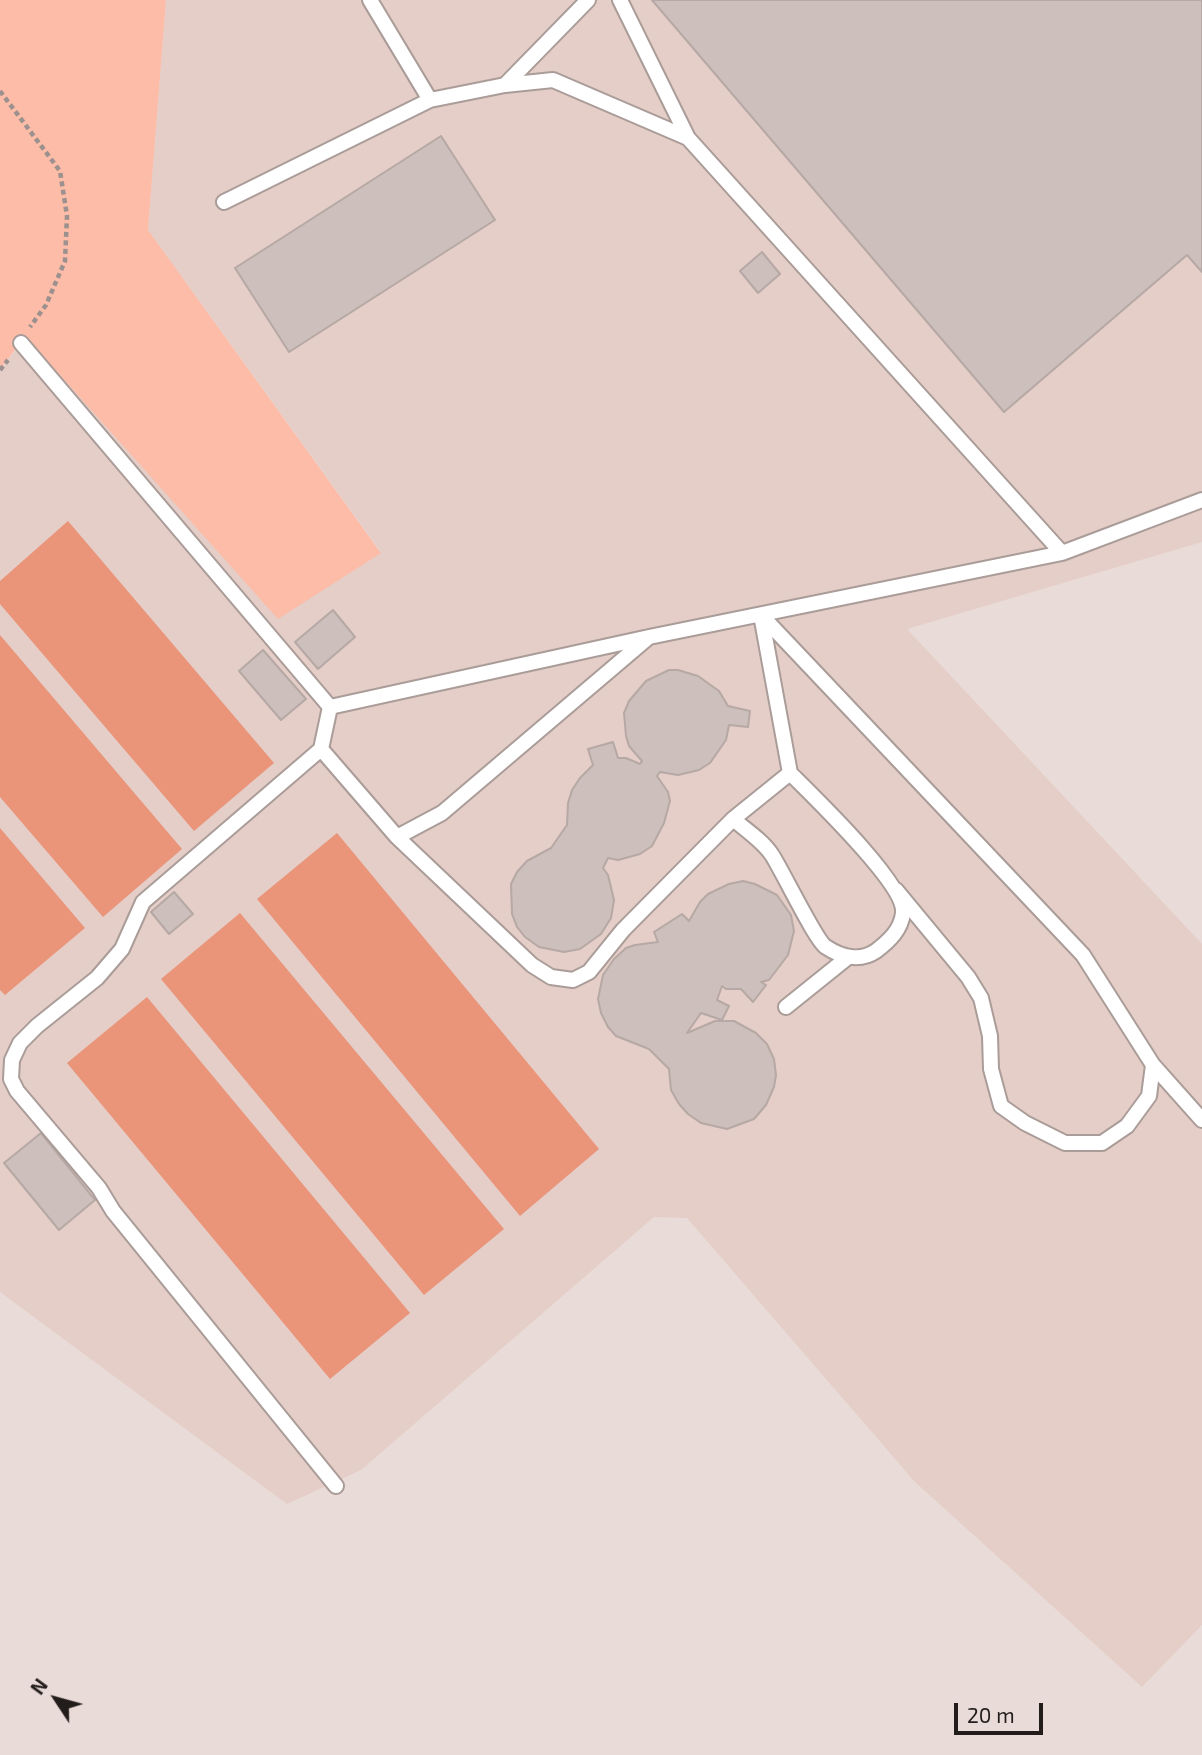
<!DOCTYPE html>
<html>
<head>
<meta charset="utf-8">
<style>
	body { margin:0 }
	#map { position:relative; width:1202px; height:1755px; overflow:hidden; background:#e9dbd7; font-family:"Exo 2",sans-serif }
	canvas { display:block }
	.north { position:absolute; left:21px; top:1664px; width:70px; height:70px; -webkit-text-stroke:5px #e9dbd7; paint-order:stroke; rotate:306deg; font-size:19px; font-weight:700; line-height:28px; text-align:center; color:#221d1b }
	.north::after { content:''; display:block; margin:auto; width:24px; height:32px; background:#221d1b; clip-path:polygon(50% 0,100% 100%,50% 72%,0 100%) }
	.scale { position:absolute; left:954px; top:1703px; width:89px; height:32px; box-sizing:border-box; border:4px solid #221d1b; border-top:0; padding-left:9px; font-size:21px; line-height:24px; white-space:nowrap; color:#221d1b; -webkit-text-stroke:5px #e9dbd7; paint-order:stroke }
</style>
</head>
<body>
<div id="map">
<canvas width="1202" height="1755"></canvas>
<div class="north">N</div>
<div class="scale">20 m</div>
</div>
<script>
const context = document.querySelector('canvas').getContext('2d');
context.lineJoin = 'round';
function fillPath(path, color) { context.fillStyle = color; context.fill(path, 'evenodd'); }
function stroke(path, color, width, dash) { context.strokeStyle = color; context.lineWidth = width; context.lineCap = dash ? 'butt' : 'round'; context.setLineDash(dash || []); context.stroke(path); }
const built = new Path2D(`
	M 166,0 L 1202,0 L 1202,542 L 907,629 L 1202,944 L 1202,1625 L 1142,1687 L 915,1482 L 687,1218 L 654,1217 L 361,1470 L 287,1504 L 0,1292 L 0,370 L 21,343 L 24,335 L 381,552 L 148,230 Z`);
const green = new Path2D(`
	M 0,0 L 166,0 L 148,230 L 381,553 L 278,619 L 25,336 L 0,370 Z`);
const water = new Path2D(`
	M 68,521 L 274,763 L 194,831 L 0,604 L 0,581 Z
	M 0,635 L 182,849 L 103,917 L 0,797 Z
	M 0,828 L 85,928 L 5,995 L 0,990 Z
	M 337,833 L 599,1149 L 520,1216 L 257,899 Z
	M 240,913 L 504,1229 L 424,1295 L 161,979 Z
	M 147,997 L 410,1313 L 330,1379 L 67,1063 Z`);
const building = new Path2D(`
	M 652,0 L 1202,0 L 1202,272 L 1187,255 L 1004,412 Z
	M 441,136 L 495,220 L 289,352 L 235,268 Z
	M 762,252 L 780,274 L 758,293 L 740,271 Z
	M 333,610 L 355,637 L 318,669 L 295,642 Z
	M 263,650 L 306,699 L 281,720 L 239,671 Z
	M 669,670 L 678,670 L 698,676 L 719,691 L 728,706 L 750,711 L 748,727 L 729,725 L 726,740 L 710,763 L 699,770 L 678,775 L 660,772 L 657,776 L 668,792 L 670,801 L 664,823 L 652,846 L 640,854 L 618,860 L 608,858 L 603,868 L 608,875 L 614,900 L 611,918 L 601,934 L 580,949 L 564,952 L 539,947 L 525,937 L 517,927 L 512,914 L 511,884 L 517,872 L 527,861 L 551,848 L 567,825 L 568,803 L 572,790 L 580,778 L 593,765 L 588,749 L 613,742 L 618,758 L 626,758 L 640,764 L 642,761 L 629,746 L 626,736 L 624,713 L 629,701 L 646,681 Z
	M 743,881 L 755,884 L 777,895 L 791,915 L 794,931 L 788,955 L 769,980 L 761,982 L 766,985 L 753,1002 L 741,989 L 726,989 L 722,986 L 717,1000 L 729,1006 L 722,1020 L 701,1013 L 687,1033 L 715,1021 L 734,1021 L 756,1033 L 767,1044 L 774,1059 L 776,1075 L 774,1087 L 766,1105 L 754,1119 L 727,1129 L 701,1123 L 688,1114 L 679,1104 L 671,1090 L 669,1069 L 649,1049 L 616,1036 L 608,1027 L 601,1013 L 598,999 L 603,975 L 614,959 L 626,948 L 635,945 L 658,942 L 654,932 L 682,914 L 689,921 L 700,902 L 708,894 L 729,884 Z
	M 174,892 L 193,914 L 169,934 L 151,912 Z
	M 41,1133 L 95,1200 L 59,1230 L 4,1163 Z`);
const path = new Path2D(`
	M 0,91 L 60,171 L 67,216 L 65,261 L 46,305 L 30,327
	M 0,370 L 8,360`);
const lane = new Path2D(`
	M 370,0 L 430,100
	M 620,0 L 688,138
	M 505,85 L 588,0
	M 224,202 L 430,100 L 505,85 L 553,80 L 688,138 L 1062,553
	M 21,343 L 330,707
	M 762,616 L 1083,955 L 1153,1065 L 1202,1120
	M 649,637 L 442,813 L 397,837 L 321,749 L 330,707 L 649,637 L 1062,553 L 1202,500
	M 321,749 L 143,902 L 122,949 L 97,978 L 37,1026 L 20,1043 L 12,1060 L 11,1079 L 17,1091 L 99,1188 L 113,1211 L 336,1486
	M 733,819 C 746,830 763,841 772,855 C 783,872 816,941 826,947 C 841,957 860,962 876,951 C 889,941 901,930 903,913 C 906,885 812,795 790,773
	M 397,837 L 532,965 L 551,977 L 573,980 L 589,972 L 623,930 L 733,819 L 790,773 L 761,615
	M 896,890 L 968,977 L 981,998 L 990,1036 L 991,1069 L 1001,1106 L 1025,1123 L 1065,1143 L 1102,1143 L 1127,1126 L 1149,1096 L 1153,1065
	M 786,1007 L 847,958`);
fillPath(built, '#e5cec7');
fillPath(green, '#fcbca8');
fillPath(water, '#ea947a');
fillPath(building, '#cdbfbb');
stroke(building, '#b6a8a4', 2);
stroke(lane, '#aa9c98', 18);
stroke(path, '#9c918e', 4.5, [5, 3.5]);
stroke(lane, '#fff', 14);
</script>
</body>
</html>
